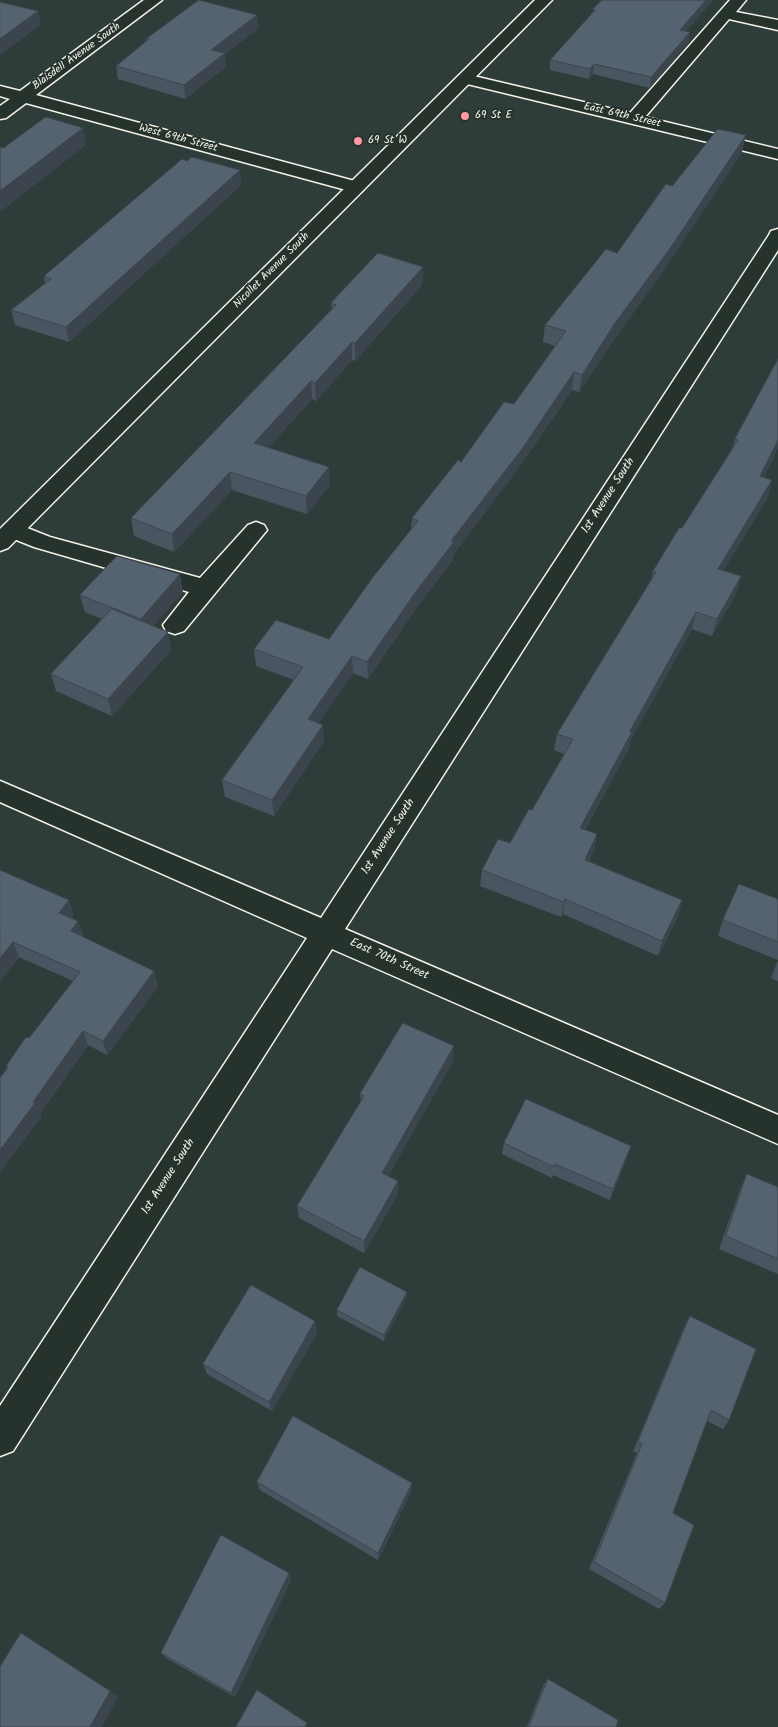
<!DOCTYPE html>
<html>
<head>
<meta charset="utf-8">
<style>
	body { margin:0 }
	canvas { display:block; background:#2f3d3a }
</style>
</head>
<body>
<canvas width="778" height="1727"></canvas>
<script>
const context = document.querySelector('canvas').getContext('2d');
context.lineJoin = 'round';
function stroke(path, color, width, dash) { context.strokeStyle = color; context.lineWidth = width; context.lineCap = dash ? 'butt' : 'round'; context.setLineDash(dash || []); context.stroke(path); }
function fillPath(path, color) { context.fillStyle = color; context.fill(path, 'evenodd'); }
function write(font, color, halo, rows, align = 'center') {
  context.font = font + ' Kalam,sans-serif'; context.lineWidth = 4; context.setLineDash([]); context.textBaseline = 'middle'; context.strokeStyle = halo; context.fillStyle = color; for (const [text, x, y, turn = 0] of rows) {
    context.save(); context.translate(x, y); context.rotate((+turn || 0) * Math.PI / 180); context.textAlign = isNaN(turn) ? turn : align; if (halo) context.strokeText(text, 0, 0); context.fillText(text, 0, 0); context.restore();
  }
}
const minor = new Path2D(`
	M 144,0 L 162,0 L 36,95 L 362,183 L 365,187 L 362,191 L 356,192 L 350,191 L 26,103 L 6,118 L 0,119 L 0,106 L 10,99 L 0,96 L 0,86 L 20,91 Z
	M 730,0 L 746,0 L 736,12 L 778,20 L 778,30 L 729,19 L 645,117 L 778,149 L 778,159 L 459,82 L 457,79 L 459,76 L 465,74 L 630,113 Z
	M 778,229 L 778,250 L 345,929 L 778,1115 L 778,1144 L 332,949 L 13,1451 L 0,1456 L 0,1406 L 307,938 L 0,802 L 0,781 L 321,918 L 769,235 L 771,231 Z
	M 12,522 L 50,537 L 200,578 L 248,525 L 256,522 L 264,525 L 267,530 L 184,631 L 175,634 L 166,631 L 163,625 L 189,592 L 34,547 L 4,535 L 1,530 L 4,525 Z`);
const major = new Path2D(`
	M 535,0 L 552,0 L 8,548 L 0,551 L 0,529 Z`);
const wall = new Path2D(`
	M 713,0 L 686,31 L 690,32 L 688,42 L 650,88 L 593,74 L 589,79 L 550,70 L 550,60 L 593,13 L 593,9 Z
	M 258,28 L 225,54 L 226,67 L 185,99 L 118,79 L 116,66 L 146,41 L 146,39 Z
	M 742,152 L 666,267 L 613,341 L 579,392 L 572,390 L 520,466 L 453,555 L 453,560 L 416,608 L 368,679 L 353,673 L 318,723 L 324,741 L 274,816 L 225,797 L 222,780 L 294,680 L 256,666 L 254,649 L 329,639 L 411,529 L 412,518 L 461,462 L 514,404 L 555,346 L 543,342 L 545,325 L 617,253 L 672,186 Z
	M 241,185 L 69,342 L 15,325 L 11,310 L 45,283 L 44,276 Z
	M 423,267 L 422,285 L 355,361 L 352,360 L 316,401 L 312,399 L 268,448 L 330,485 L 307,514 L 232,490 L 174,552 L 134,536 L 131,518 L 332,309 L 331,303 Z
	M 778,359 L 778,448 L 764,477 L 768,497 L 723,571 L 741,576 L 736,594 L 712,636 L 692,629 L 631,739 L 629,748 L 585,830 L 597,834 L 594,850 L 589,861 L 682,900 L 678,916 L 658,956 L 563,914 L 561,917 L 480,886 L 482,870 L 510,843 L 532,810 L 564,754 L 554,750 L 557,734 L 651,580 L 653,571 L 682,528 L 732,449 L 735,439 Z
	M 183,592 L 153,626 L 171,650 L 112,716 L 56,691 L 51,674 L 102,619 L 85,612 L 80,595 Z
	M 0,870 L 74,915 L 71,918 L 78,921 L 83,936 L 158,986 L 107,1055 L 88,1045 L 40,1114 L 41,1117 L 0,1172 L 0,1078 L 7,1068 L 6,1066 L 29,1038 L 73,981 L 19,957 L 0,981 Z
	M 778,899 L 778,981 L 771,978 L 778,960 L 718,936 L 723,920 Z
	M 453,1061 L 388,1176 L 398,1194 L 364,1253 L 299,1218 L 297,1206 L 361,1101 L 360,1094 Z
	M 504,1143 L 631,1146 L 627,1157 L 610,1200 L 553,1175 L 552,1178 L 502,1154 Z
	M 747,1174 L 778,1187 L 778,1274 L 719,1249 L 741,1187 Z
	M 407,1292 L 406,1298 L 384,1341 L 337,1316 L 337,1310 Z
	M 690,1316 L 729,1420 L 723,1429 L 707,1421 L 673,1513 L 665,1603 L 659,1609 L 589,1569 L 637,1453 L 633,1451 L 684,1327 Z
	M 317,1333 L 272,1411 L 207,1374 L 203,1364 Z
	M 257,1482 L 412,1483 L 411,1492 L 378,1560 L 260,1490 Z
	M 289,1573 L 291,1580 L 235,1697 L 166,1658 L 161,1653 Z
	M 548,1679 L 616,1727 L 527,1727 L 544,1684 Z`);
const shadedWall = new Path2D(`
	M 706,0 L 713,0 L 678,40 L 680,30 Z
	M 38,11 L 41,25 L 0,55 L 0,39 Z
	M 257,15 L 258,28 L 225,54 L 226,67 L 185,99 L 184,85 L 211,50 Z
	M 690,32 L 688,42 L 650,88 L 651,77 Z
	M 594,64 L 593,74 L 589,79 L 590,69 Z
	M 83,128 L 86,145 L 0,212 L 0,191 Z
	M 746,135 L 742,152 L 666,267 L 613,341 L 579,392 L 582,375 L 615,323 Z
	M 240,170 L 241,185 L 69,342 L 66,327 Z
	M 423,267 L 422,285 L 355,361 L 355,343 Z
	M 352,342 L 352,360 L 316,401 L 315,383 Z
	M 574,372 L 572,390 L 520,466 L 453,555 L 453,560 L 416,608 L 368,679 L 367,662 L 451,541 Z
	M 311,381 L 312,399 L 256,461 L 254,443 Z
	M 778,440 L 778,448 L 756,493 L 760,476 Z
	M 329,467 L 330,485 L 307,514 L 306,496 Z
	M 230,472 L 232,490 L 174,552 L 172,534 Z
	M 772,480 L 768,497 L 714,586 L 718,569 Z
	M 180,574 L 183,592 L 144,636 L 141,619 Z
	M 741,576 L 736,594 L 712,636 L 717,619 Z
	M 696,612 L 692,629 L 631,739 L 629,748 L 577,844 L 580,828 L 630,731 Z
	M 168,632 L 171,650 L 112,716 L 108,699 Z
	M 352,656 L 353,673 L 309,736 L 308,719 Z
	M 323,725 L 324,741 L 274,816 L 272,800 Z
	M 597,834 L 594,850 L 582,875 L 585,860 Z
	M 565,899 L 563,914 L 561,917 L 564,902 Z
	M 69,900 L 74,915 L 64,928 L 59,913 Z
	M 682,900 L 678,916 L 658,956 L 662,941 Z
	M 78,921 L 83,936 L 71,931 Z
	M 13,942 L 19,957 L 0,981 L 0,958 Z
	M 154,971 L 158,986 L 107,1055 L 103,1041 Z
	M 83,1031 L 88,1045 L 40,1114 L 41,1117 L 0,1172 L 0,1150 Z
	M 454,1046 L 453,1061 L 383,1186 L 382,1173 Z
	M 631,1146 L 627,1157 L 610,1200 L 613,1189 Z
	M 398,1181 L 398,1194 L 364,1253 L 364,1241 Z
	M 407,1292 L 406,1298 L 384,1341 L 384,1335 Z
	M 315,1321 L 317,1333 L 272,1411 L 269,1402 Z
	M 412,1483 L 411,1492 L 378,1560 L 378,1553 Z
	M 289,1573 L 291,1580 L 235,1697 L 231,1693 Z
	M 110,1691 L 118,1697 L 102,1727 L 90,1727 Z`);
const building = new Path2D(`
	M 199,0 L 257,15 L 211,50 L 225,53 L 184,85 L 116,66 L 149,39 L 146,39 Z
	M 602,0 L 706,0 L 680,30 L 690,32 L 651,77 L 594,64 L 590,69 L 550,60 L 595,10 L 593,9 Z
	M 0,2 L 38,11 L 0,39 Z
	M 46,117 L 83,128 L 0,191 L 0,147 L 3,148 Z
	M 718,129 L 746,135 L 669,250 L 615,323 L 582,375 L 574,372 L 522,449 L 451,541 L 454,542 L 417,590 L 367,662 L 352,656 L 308,719 L 323,725 L 272,800 L 222,780 L 303,667 L 254,649 L 276,620 L 329,639 L 373,577 L 418,521 L 412,518 L 458,460 L 461,462 L 504,402 L 514,404 L 566,331 L 545,325 L 606,249 L 617,253 L 666,184 L 672,186 Z
	M 192,157 L 240,170 L 66,327 L 11,310 L 51,279 L 44,276 L 182,159 L 187,161 Z
	M 378,253 L 423,267 L 355,343 L 352,342 L 315,383 L 311,381 L 254,443 L 329,467 L 306,496 L 230,472 L 172,534 L 131,518 L 336,305 L 331,303 Z
	M 778,359 L 778,440 L 760,476 L 772,480 L 718,569 L 741,576 L 717,619 L 696,612 L 630,731 L 632,732 L 580,828 L 597,834 L 585,860 L 682,900 L 662,941 L 565,899 L 564,902 L 482,870 L 498,839 L 510,843 L 529,809 L 532,810 L 573,739 L 557,734 L 656,572 L 653,571 L 679,528 L 682,528 L 738,440 L 735,439 Z
	M 117,556 L 180,574 L 141,619 L 80,595 Z
	M 112,609 L 168,632 L 108,699 L 51,674 Z
	M 0,870 L 69,900 L 59,913 L 78,921 L 71,931 L 154,971 L 103,1041 L 83,1031 L 33,1102 L 35,1103 L 0,1150 L 0,1078 L 8,1067 L 6,1066 L 26,1037 L 29,1038 L 80,972 L 13,942 L 0,958 Z
	M 739,884 L 778,899 L 778,942 L 723,920 Z
	M 403,1023 L 454,1046 L 382,1173 L 398,1181 L 364,1241 L 297,1206 L 364,1096 L 360,1094 Z
	M 526,1099 L 631,1146 L 613,1189 L 555,1164 L 554,1167 L 504,1143 Z
	M 747,1174 L 778,1187 L 778,1259 L 726,1236 Z
	M 360,1267 L 407,1292 L 384,1335 L 337,1310 Z
	M 251,1285 L 315,1321 L 269,1402 L 203,1364 Z
	M 690,1316 L 756,1349 L 729,1420 L 711,1410 L 673,1513 L 694,1525 L 665,1603 L 594,1562 L 642,1444 L 638,1442 Z
	M 293,1416 L 412,1483 L 378,1553 L 257,1482 Z
	M 221,1535 L 289,1573 L 231,1693 L 161,1653 Z
	M 21,1633 L 110,1691 L 90,1727 L 0,1727 L 0,1667 Z
	M 548,1679 L 618,1720 L 616,1727 L 529,1727 Z
	M 257,1690 L 307,1723 L 305,1727 L 236,1727 Z`);
const markers = [
	[465,116,5,"#ff9aa2"],
	[358,141,5,"#ff9aa2"]
];
const farStreetnames = [
	["Blaisdell Avenue South",77,57,-36],
	["East 69th Street",622,116,13],
	["West 69th Street",178,139,15],
	["Nicollet Avenue South",272,271,-45]
];
const farPoinames = [
	["69 St E",475,116],
	["69 St W",368,141]
];
const streetNames = [
	["1st Avenue South",609,496,-57],
	["1st Avenue South",389,837,-57],
	["East 70th Street",389,960,24],
	["1st Avenue South",169,1177,-57]
];
stroke(minor, '#f4f1e8', 3);
stroke(major, '#f4f1e8', 3);
fillPath(minor, '#26332d');
fillPath(major, '#26332d');
fillPath(wall, '#495560');
fillPath(shadedWall, '#3c454e');
fillPath(building, '#556370');
stroke(building, '#3c454e', 1);
for (const [x, y, r, color] of markers) { const dot = new Path2D(); dot.arc(x, y, r, 0, 2 * Math.PI); context.fillStyle = color; context.fill(dot); stroke(dot, '#26332d', 2); }
write('11px', '#f4f1e8', '#26332d', farStreetnames);
write('11px', '#f4f1e8', '#26332d', farPoinames, 'left');
write('12px', '#f4f1e8', '#26332d', streetNames);
</script>
</body>
</html>
